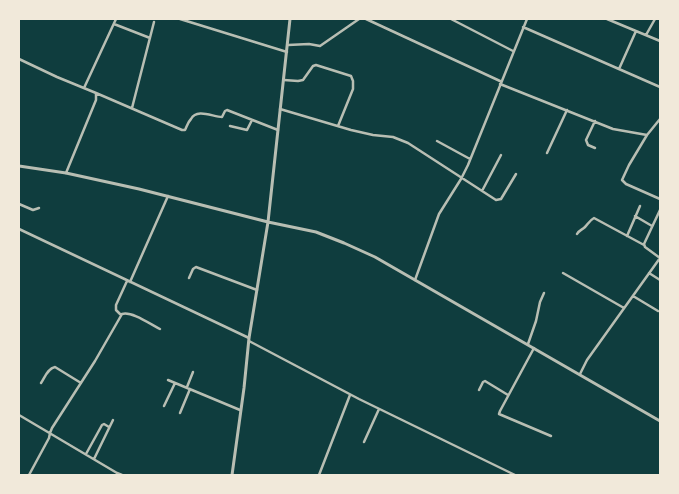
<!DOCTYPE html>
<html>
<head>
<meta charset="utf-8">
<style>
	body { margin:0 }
	#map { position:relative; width:679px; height:494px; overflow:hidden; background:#0f3d3e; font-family:"Zilla Slab",serif }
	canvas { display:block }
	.frame { position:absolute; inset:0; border:20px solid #f1e9da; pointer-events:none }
</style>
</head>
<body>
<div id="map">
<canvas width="679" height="494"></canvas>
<div class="frame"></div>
</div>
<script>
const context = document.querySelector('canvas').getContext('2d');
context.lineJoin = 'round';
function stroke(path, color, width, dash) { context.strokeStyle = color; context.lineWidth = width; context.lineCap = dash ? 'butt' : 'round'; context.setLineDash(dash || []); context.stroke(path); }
const minor = new Path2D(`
	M 180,19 L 287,52
	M 366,19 L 500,81
	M 451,19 L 513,51
	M 607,19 L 660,41
	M 114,24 L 150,38
	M 523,27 L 660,87
	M 646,35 L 655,19
	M 288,45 L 309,44 L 320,46 L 359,19
	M 19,59 L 57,77 L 96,93 L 96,100 L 66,173
	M 619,69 L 636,31
	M 284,80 L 298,81 L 303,80 L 313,66 L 316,65 L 351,76 L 353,81 L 353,89 L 338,126
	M 500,84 L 613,129 L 647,135 L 660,119
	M 84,88 L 116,19
	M 96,93 L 182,130 L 185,130 C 187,126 188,122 191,119 C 197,108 213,117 222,117 L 225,111 L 227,110 L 278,130
	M 132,108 L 154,22
	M 280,109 L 351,130 L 373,135 L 393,137 L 408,143 L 496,200 L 501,199 L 516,174
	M 595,121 L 586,140 L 588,145 L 595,148
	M 230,126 L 247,130 L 252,120
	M 647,135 L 629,165 L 622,180 L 626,184 L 660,199
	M 437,141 L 470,159
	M 547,153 L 567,110
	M 482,191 L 501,155
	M 19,204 L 33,210 L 39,208
	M 635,216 L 652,226
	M 19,229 L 249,338
	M 577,234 C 579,230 582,230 585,227 C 588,224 590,220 594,218 L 644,245
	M 627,236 L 640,206
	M 563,273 L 624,308
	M 649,273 L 660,280
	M 189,278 L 193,269 L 196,267 L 257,290
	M 415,280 L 439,214 L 461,179 L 468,165 L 527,19
	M 130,282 L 168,196
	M 633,296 L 658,311
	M 121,315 L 116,310 L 116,305 L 127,281
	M 249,341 L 359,399 L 515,475
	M 528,344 L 536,321 L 540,302 L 544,293
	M 534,348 L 500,411 L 499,414 L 551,436
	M 580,374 L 587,360 L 660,258 L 645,247 L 644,244 L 660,210
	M 168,380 L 240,410
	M 41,383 C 45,377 48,368 55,367 L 81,383
	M 187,387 L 193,372
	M 479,390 L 483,382 L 485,381 L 508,395
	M 164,406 L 175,383
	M 180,413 L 190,389
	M 19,415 L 117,473 L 122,475
	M 364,442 L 379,409
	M 86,454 L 102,425 L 104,424 L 109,427
	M 94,459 L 113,420
	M 29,475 L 49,438 L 50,433 L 52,428 L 95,361 L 122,314 C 132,311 150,324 160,329
	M 319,475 L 350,395`);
const tertiary = new Path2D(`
	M 19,166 L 66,173 L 139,189 L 268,222 L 316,232 L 344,243 L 375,257 L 660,421
	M 232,475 L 244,388 L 249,338 L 268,222 L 290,19`);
stroke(minor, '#b8beb3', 2.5);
stroke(tertiary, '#b8beb3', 3);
</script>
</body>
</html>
